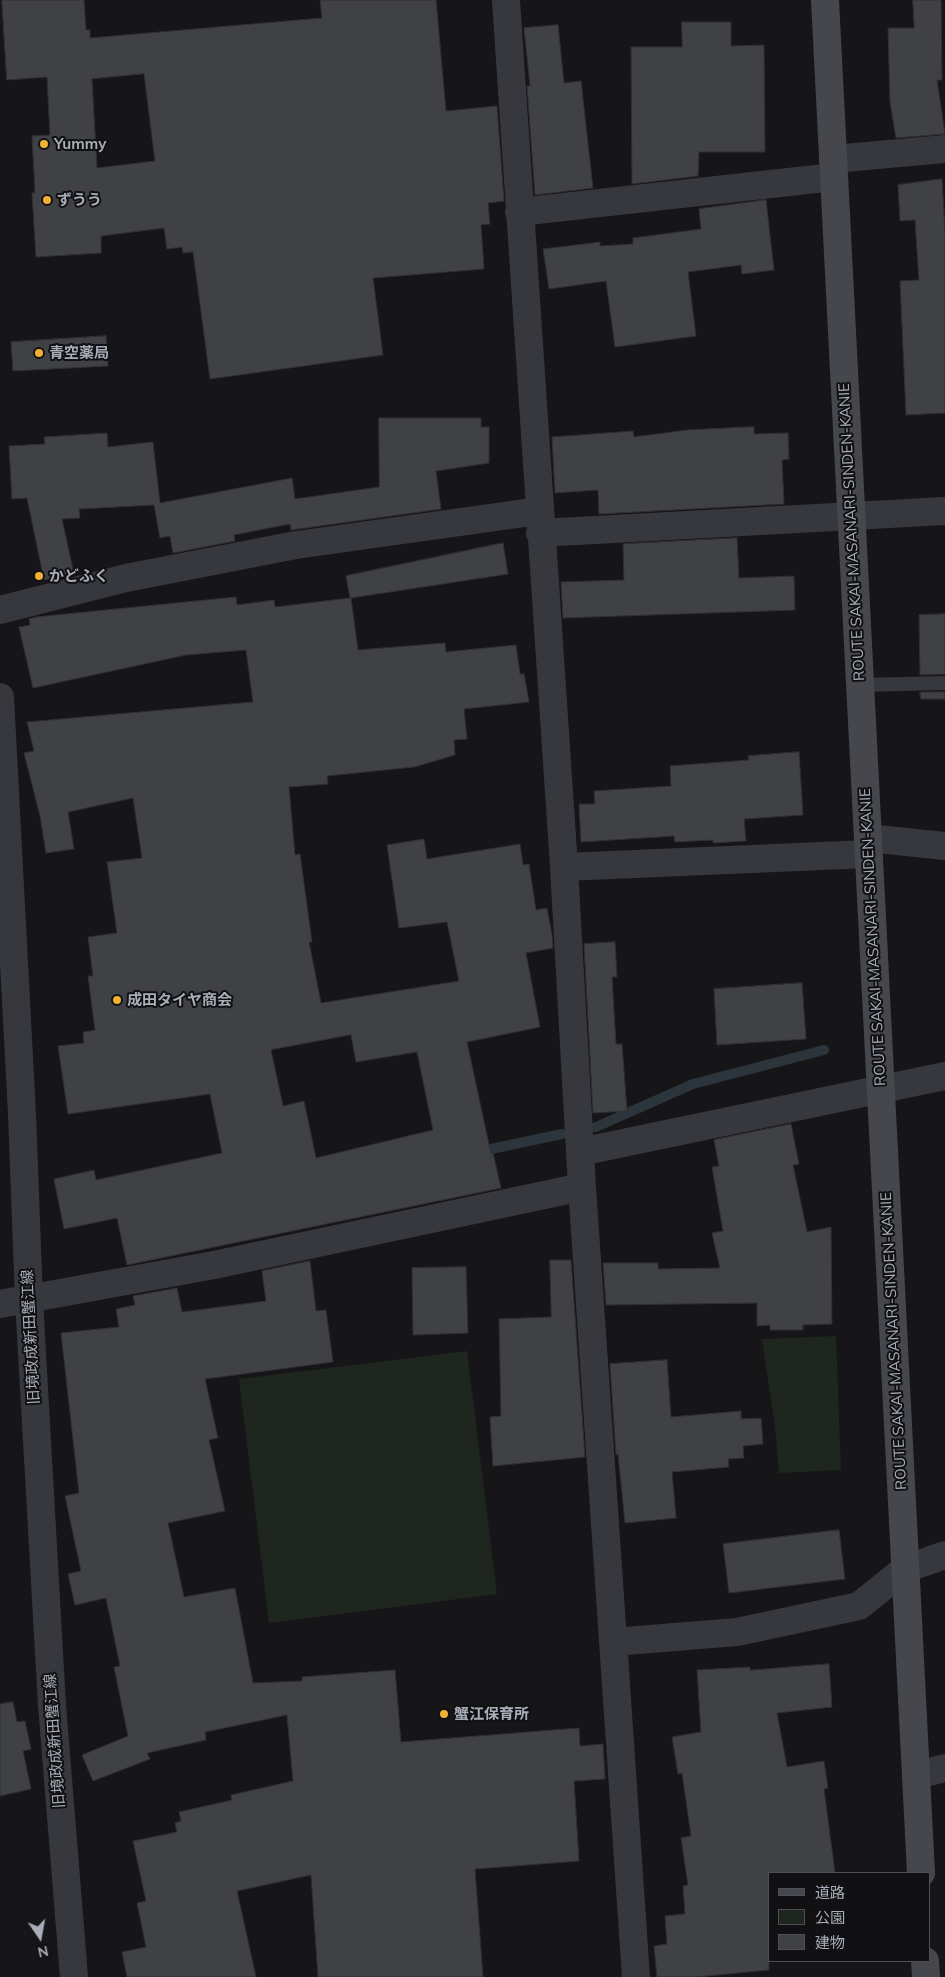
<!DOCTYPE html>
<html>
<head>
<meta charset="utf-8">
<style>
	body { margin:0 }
	#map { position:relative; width:945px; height:1977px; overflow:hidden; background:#161618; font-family:Mulish,"Noto Sans JP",sans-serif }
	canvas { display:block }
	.legend { position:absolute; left:768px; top:1872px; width:162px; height:90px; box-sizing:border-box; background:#111113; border:1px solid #4d4f55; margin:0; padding:6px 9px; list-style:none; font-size:15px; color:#a8adb8 }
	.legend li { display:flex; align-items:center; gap:10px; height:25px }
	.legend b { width:25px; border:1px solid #4d4f55 }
	.north { position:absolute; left:15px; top:1912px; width:50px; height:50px; -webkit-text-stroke:4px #111113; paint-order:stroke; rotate:168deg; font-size:14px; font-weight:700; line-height:20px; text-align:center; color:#a8adb8 }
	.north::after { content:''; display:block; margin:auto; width:18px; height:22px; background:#a8adb8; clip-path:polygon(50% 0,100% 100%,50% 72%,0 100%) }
</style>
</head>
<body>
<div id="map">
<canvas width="945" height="1977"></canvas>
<ul class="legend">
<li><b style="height:6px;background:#45474d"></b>道路</li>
<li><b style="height:14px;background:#1e261f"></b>公園</li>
<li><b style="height:14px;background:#404145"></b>建物</li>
</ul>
<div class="north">N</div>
</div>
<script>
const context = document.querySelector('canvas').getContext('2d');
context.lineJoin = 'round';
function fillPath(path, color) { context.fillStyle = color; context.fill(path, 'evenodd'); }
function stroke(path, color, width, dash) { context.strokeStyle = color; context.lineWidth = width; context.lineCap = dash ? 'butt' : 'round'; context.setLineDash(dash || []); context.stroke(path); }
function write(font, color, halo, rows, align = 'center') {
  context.font = font + ' Mulish,"Noto Sans JP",sans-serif'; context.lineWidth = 4; context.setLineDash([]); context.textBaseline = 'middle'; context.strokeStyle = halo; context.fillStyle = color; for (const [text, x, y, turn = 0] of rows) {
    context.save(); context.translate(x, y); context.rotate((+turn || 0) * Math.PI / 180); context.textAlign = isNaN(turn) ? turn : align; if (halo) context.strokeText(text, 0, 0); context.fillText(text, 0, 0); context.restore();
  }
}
const green = new Path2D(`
	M 836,1336 L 841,1470 L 779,1473 L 775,1427 L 762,1339 Z
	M 467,1351 L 497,1594 L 269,1623 L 239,1379 Z`);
const stream = new Path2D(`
	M 596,1127 L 693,1084 L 824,1050
	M 477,1152 L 562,1134`);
const building = new Path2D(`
	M 2,0 L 84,0 L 86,30 L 90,30 L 90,38 L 322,18 L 320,0 L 436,0 L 446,111 L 497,106 L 504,201 L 488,203 L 490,224 L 481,225 L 484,269 L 373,278 L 383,355 L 210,379 L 193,252 L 183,253 L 182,247 L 167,249 L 164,228 L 101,236 L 101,253 L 36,257 L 32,193 L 35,193 L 32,136 L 50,135 L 47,77 L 7,80 ZM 144,74 L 155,161 L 97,168 L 92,79 Z
	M 913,0 L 941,0 L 942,80 L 937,80 L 945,134 L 896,138 L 890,102 L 888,28 L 914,28 Z
	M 682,22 L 731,22 L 731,46 L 764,45 L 765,152 L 699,152 L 698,176 L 632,184 L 631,47 L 682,47 Z
	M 558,25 L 564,83 L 581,81 L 593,188 L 535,195 L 527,86 L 530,86 L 524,28 Z
	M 942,179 L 945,233 L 945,413 L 906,415 L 900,281 L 919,280 L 915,220 L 900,221 L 898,185 Z
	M 766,200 L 774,270 L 742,274 L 741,265 L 688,272 L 696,336 L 615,347 L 606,281 L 549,289 L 543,249 L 600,242 L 600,246 L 633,244 L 633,238 L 701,229 L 699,209 Z
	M 106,336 L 108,366 L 13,371 L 11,342 Z
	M 379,418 L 481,418 L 481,427 L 489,427 L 489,463 L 436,471 L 441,509 L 291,530 L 290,524 L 234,535 L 235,541 L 173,553 L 170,536 L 160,538 L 154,505 L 79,509 L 80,518 L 62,519 L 74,574 L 44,580 L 27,498 L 12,499 L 9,446 L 45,444 L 44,437 L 107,433 L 108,447 L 153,442 L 160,503 L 292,478 L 295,499 L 379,487 Z
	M 754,427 L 754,434 L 788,433 L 789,459 L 782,460 L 784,504 L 599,514 L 598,490 L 555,493 L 552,437 L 633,431 L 634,437 L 687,430 Z
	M 737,538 L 739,578 L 794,576 L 795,610 L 563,618 L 561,582 L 624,580 L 623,544 Z
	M 503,543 L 508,574 L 351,598 L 358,650 L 445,643 L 446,652 L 516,645 L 520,674 L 524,674 L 529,702 L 464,709 L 467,739 L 454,740 L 455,755 L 414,767 L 327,776 L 328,784 L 289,787 L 295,855 L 300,854 L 312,942 L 309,942 L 321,1003 L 459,981 L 447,922 L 399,928 L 387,845 L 424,839 L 427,859 L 520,844 L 523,865 L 529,864 L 536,910 L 547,908 L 552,935 L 553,948 L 526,953 L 540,1027 L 467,1042 L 491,1154 L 493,1153 L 501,1188 L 127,1265 L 117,1218 L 64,1229 L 54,1179 L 94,1170 L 96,1180 L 222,1153 L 210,1094 L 68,1114 L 58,1046 L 84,1043 L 83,1032 L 95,1030 L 88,976 L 93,976 L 88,937 L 117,933 L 107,862 L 142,858 L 133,798 L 68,812 L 74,849 L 46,853 L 40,816 L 24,753 L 34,751 L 27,722 L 253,702 L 246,650 L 186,655 L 33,688 L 19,627 L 30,625 L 29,619 L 36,617 L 236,597 L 237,605 L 274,600 L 275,607 L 350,598 L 346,576 ZM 351,1035 L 356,1062 L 417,1052 L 433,1130 L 316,1158 L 304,1101 L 283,1106 L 271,1050 Z
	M 945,614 L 945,674 L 920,675 L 919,615 Z
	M 920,692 L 945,692 L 945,699 L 921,699 Z
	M 799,752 L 803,815 L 744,819 L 746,841 L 713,843 L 713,840 L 675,842 L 674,836 L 581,842 L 579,804 L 595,804 L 594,791 L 671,786 L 670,766 L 749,760 L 748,756 Z
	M 615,942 L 617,977 L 612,977 L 616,1044 L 622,1044 L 627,1111 L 593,1113 L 584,944 Z
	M 802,983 L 806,1039 L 717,1045 L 714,989 Z
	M 791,1124 L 799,1164 L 793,1165 L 807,1232 L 831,1227 L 832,1324 L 803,1325 L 803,1330 L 770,1330 L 770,1325 L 757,1326 L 757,1303 L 606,1305 L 603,1263 L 658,1263 L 658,1269 L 720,1268 L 712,1233 L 723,1231 L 712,1167 L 719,1166 L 714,1140 Z
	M 550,1260 L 571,1260 L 585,1457 L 493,1466 L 490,1417 L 501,1416 L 499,1319 L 551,1317 Z
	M 310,1261 L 316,1311 L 326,1310 L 333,1362 L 205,1379 L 218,1438 L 209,1440 L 225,1511 L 168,1523 L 184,1597 L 235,1588 L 253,1683 L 302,1681 L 302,1677 L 395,1670 L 401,1742 L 579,1728 L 580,1746 L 603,1744 L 605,1779 L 574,1781 L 579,1861 L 475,1869 L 483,1977 L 318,1977 L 311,1875 L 237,1891 L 256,1977 L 127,1977 L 122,1952 L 146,1947 L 137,1903 L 146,1901 L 133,1841 L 177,1832 L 175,1823 L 181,1821 L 179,1812 L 232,1800 L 231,1795 L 293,1781 L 287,1715 L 205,1732 L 206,1740 L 147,1753 L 150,1759 L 93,1781 L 82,1755 L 128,1736 L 114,1667 L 120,1666 L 106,1598 L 75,1605 L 68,1574 L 81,1571 L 65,1496 L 79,1493 L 61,1333 L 119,1327 L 116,1309 L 135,1305 L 133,1296 L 177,1288 L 182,1312 L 266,1301 L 262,1271 Z
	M 466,1267 L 468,1333 L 413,1335 L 412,1268 Z
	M 667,1360 L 671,1417 L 741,1411 L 741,1419 L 761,1418 L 763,1444 L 743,1446 L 744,1458 L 728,1459 L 729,1467 L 672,1472 L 676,1518 L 625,1523 L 618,1454 L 616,1455 L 610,1364 Z
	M 839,1530 L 845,1579 L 729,1593 L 723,1544 Z
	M 829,1664 L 832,1707 L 777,1713 L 787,1767 L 824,1761 L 828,1788 L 824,1789 L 835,1873 L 769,1873 L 769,1970 L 696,1977 L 657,1977 L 654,1946 L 667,1944 L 665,1916 L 685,1914 L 683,1886 L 688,1885 L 681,1838 L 691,1836 L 682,1773 L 678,1774 L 672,1737 L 701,1732 L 697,1670 L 750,1667 L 750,1670 Z
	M 13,1702 L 17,1722 L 25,1721 L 31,1749 L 23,1751 L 31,1789 L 0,1796 L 0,1704 Z`);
const lane = new Path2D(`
	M 860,685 L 945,683`);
const street = new Path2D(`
	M 506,0 L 564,867 L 582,1187 L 636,1977
	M 833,159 L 945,149
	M 519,212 L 834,177
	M 540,533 L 945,511
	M 0,610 L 126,578 L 296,545 L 539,511
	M 0,697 L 22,1114 L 29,1300 L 52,1705 L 74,1977
	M 868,838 L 945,846
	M 564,867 L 869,854
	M 580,1152 L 945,1076
	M 0,1304 L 214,1265 L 582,1187
	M 613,1642 L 737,1632 L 859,1606 L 905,1569 L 945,1555
	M 916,1775 L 945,1768`);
const secondary = new Path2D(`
	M 825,0 L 921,1873
	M 925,1961 L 926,1977`);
const markers = [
	[44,144,5,"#f2b134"],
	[47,200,5,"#f2b134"],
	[39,353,5,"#f2b134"],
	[39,576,5,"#f2b134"],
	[117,1000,5,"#f2b134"],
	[444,1714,5,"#f2b134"]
];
const poiNames = [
	["Yummy",54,144],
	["ずうう",57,200],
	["青空薬局",49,353],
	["かどふく",49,576],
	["成田タイヤ商会",127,1000],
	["蟹江保育所",454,1714]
];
const streetNames = [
	["ROUTE SAKAI-MASANARI-SINDEN-KANIE",852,532,-93],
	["ROUTE SAKAI-MASANARI-SINDEN-KANIE",873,937,-93],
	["旧境政成新田蟹江線",31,1337,-93],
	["ROUTE SAKAI-MASANARI-SINDEN-KANIE",894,1341,-93],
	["旧境政成新田蟹江線",55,1741,-94]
];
fillPath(green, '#1e261f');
stroke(stream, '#2c353c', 10);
fillPath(building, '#404145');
stroke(building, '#303034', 1);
stroke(lane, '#37383d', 14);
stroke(street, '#37383d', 28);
stroke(secondary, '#45474d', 28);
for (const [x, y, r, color] of markers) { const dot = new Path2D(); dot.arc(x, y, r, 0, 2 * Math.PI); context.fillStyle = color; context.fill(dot); stroke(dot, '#111113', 2); }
write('bold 15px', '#a8adb8', '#111113', poiNames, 'left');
write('15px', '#a8adb8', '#111113', streetNames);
</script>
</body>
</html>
